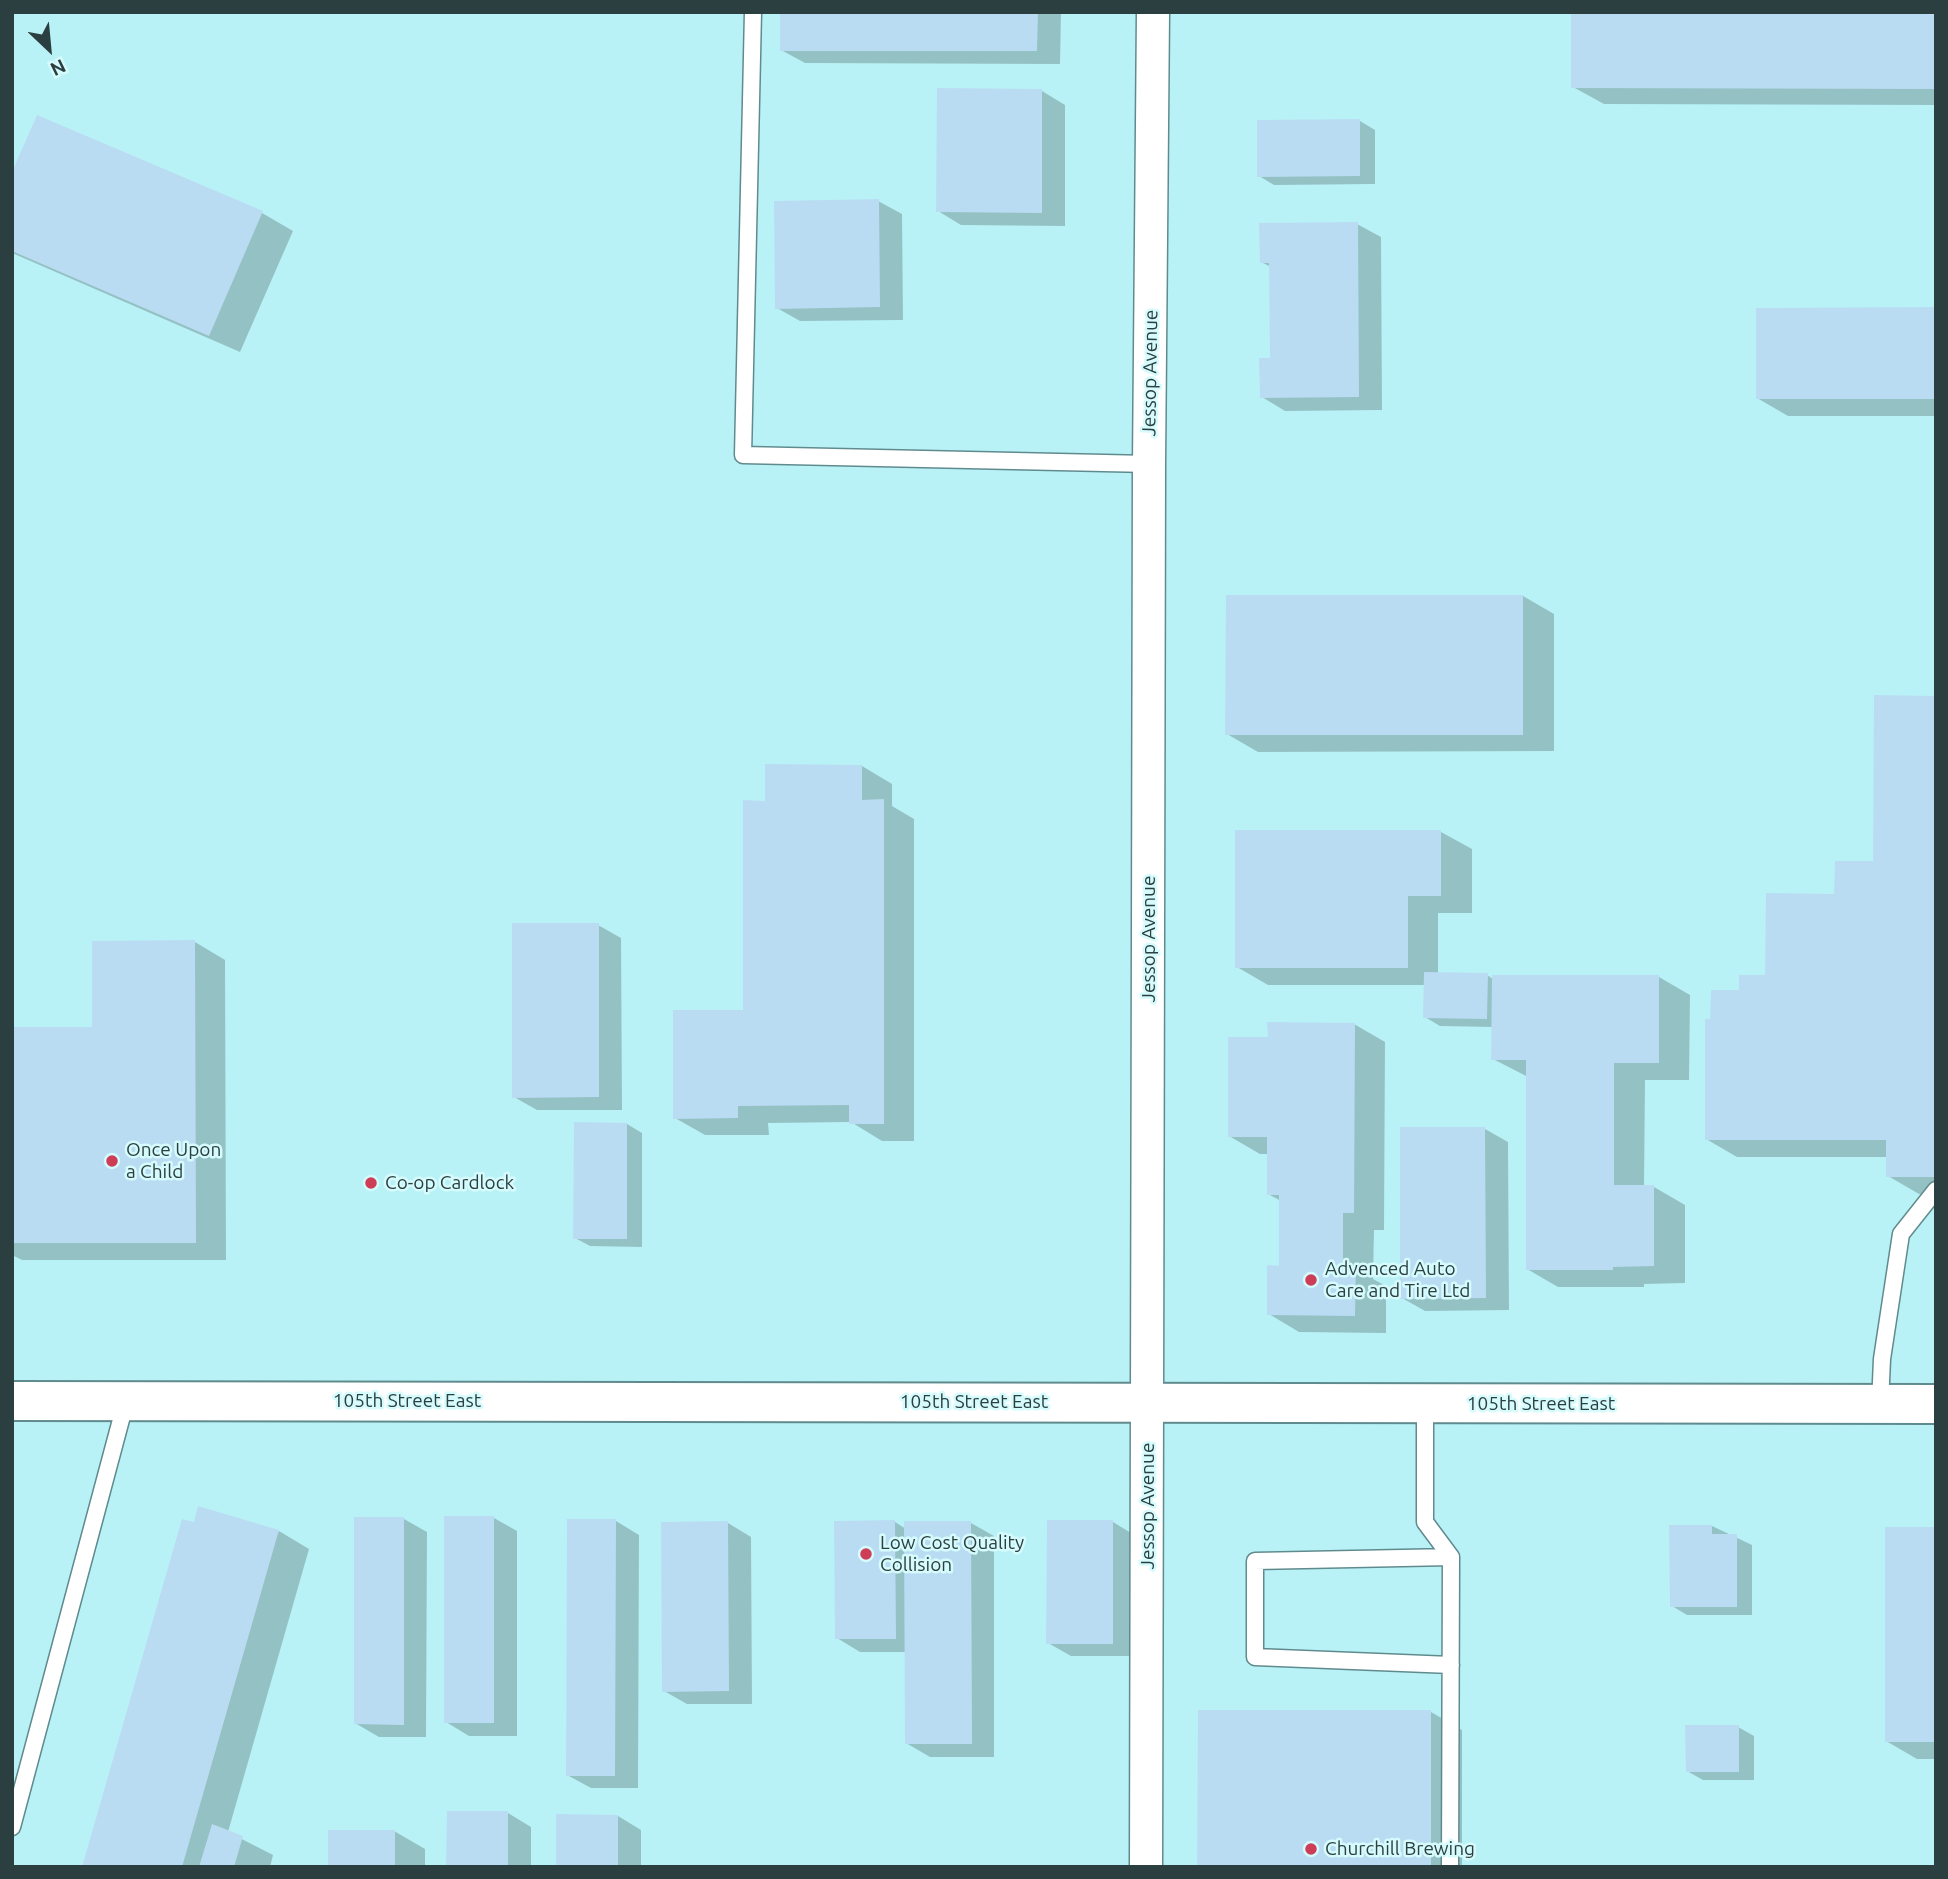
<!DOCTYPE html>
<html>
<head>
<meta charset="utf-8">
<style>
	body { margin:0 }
	#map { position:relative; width:1948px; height:1879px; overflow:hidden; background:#d6fbfd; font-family:Ubuntu,sans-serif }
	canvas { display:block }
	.frame { position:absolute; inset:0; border:14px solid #2c3f40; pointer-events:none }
	.north { position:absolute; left:14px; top:14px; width:70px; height:70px; -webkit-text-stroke:5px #d6fbfd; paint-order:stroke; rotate:154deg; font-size:19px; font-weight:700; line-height:28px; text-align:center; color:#2c3f40 }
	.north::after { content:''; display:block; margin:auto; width:24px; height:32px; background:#2c3f40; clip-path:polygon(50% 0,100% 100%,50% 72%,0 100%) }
</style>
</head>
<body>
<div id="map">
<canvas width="1948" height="1879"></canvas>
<div class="frame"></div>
<div class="north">N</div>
</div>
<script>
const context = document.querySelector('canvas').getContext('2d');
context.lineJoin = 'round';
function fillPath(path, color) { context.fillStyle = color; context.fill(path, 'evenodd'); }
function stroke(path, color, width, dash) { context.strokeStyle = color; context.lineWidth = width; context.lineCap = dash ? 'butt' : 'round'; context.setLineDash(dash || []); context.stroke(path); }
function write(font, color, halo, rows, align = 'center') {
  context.font = font + ' Ubuntu,sans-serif'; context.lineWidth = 5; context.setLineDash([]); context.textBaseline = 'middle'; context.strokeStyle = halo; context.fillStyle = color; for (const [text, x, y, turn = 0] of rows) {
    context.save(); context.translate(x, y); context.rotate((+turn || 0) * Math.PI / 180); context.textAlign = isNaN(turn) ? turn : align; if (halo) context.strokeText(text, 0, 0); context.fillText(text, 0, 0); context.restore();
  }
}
const built = new Path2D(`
	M 12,12 L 1936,12 L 1936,1867 L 12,1867 Z`);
const shadow = new Path2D(`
	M 924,12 L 1061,12 L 1060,64 L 805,63 L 781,50 Z
	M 1936,12 L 1936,105 L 1604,104 L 1573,87 Z
	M 1042,91 L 1065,105 L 1065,226 L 961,225 L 938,211 Z
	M 1259,121 L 1360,121 L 1375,130 L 1375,184 L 1274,185 L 1259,176 Z
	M 12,177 L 262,213 L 293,231 L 240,352 L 12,253 Z
	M 878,201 L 902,214 L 903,320 L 800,321 L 777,308 Z
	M 1357,224 L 1381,237 L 1382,410 L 1285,411 L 1262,397 L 1272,360 L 1271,267 L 1261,262 Z
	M 1936,309 L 1936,416 L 1788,416 L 1757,398 Z
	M 1228,596 L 1523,596 L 1554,614 L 1554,751 L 1258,752 L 1227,734 Z
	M 1936,698 L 1936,1194 L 1919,1194 L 1888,1176 L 1888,1157 L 1737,1157 L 1706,1139 L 1712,1021 L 1741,992 L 1767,977 L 1836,895 L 1874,863 Z
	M 862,766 L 892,784 L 892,806 L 914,819 L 914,1141 L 882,1141 L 851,1122 L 768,1123 L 769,1135 L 705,1135 L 675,1118 L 745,1012 L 766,803 Z
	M 1441,832 L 1472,849 L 1472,913 L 1438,913 L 1438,974 L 1487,975 L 1493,979 L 1659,977 L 1690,995 L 1689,1080 L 1645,1080 L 1644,1187 L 1654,1187 L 1685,1205 L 1685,1283 L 1644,1284 L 1644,1287 L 1558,1287 L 1527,1269 L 1528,1077 L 1493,1059 L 1493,1027 L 1440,1026 L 1425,1017 L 1425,985 L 1268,985 L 1237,967 Z
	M 598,925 L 621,938 L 622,1110 L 537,1110 L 514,1097 Z
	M 195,942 L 225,960 L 226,1260 L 22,1260 L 12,1255 L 12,1029 L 93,1029 Z
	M 1354,1024 L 1385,1042 L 1384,1230 L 1374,1230 L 1373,1279 L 1386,1286 L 1386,1333 L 1299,1332 L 1269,1314 L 1280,1267 L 1281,1201 L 1268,1194 L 1269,1154 L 1260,1154 L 1229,1136 L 1269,1039 Z
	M 627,1124 L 642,1133 L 642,1247 L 590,1246 L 575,1238 Z
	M 1485,1129 L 1508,1142 L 1509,1310 L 1425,1311 L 1402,1298 Z
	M 494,1518 L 517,1531 L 517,1736 L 469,1736 L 446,1722 Z
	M 404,1519 L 427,1532 L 426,1737 L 379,1737 L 355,1723 Z
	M 616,1521 L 639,1535 L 638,1788 L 591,1788 L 567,1775 Z
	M 895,1522 L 906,1529 L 971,1523 L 994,1536 L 994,1757 L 930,1757 L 906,1743 L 906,1652 L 860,1652 L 837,1638 Z
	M 1049,1522 L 1113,1522 L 1136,1536 L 1136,1656 L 1071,1656 L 1048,1643 Z
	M 728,1523 L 751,1537 L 752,1704 L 687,1704 L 664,1691 Z
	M 1712,1526 L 1752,1545 L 1752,1615 L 1687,1615 L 1672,1606 Z
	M 1936,1529 L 1936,1759 L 1917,1759 L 1886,1741 Z
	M 279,1531 L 309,1549 L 228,1832 L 273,1855 L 270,1867 L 84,1867 Z
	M 1199,1712 L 1431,1712 L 1462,1730 L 1462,1867 L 1199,1867 Z
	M 1738,1727 L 1754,1736 L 1754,1780 L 1703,1780 L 1687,1771 Z
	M 508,1813 L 531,1827 L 531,1867 L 448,1867 Z
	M 618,1816 L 641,1830 L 641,1867 L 558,1867 Z
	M 394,1831 L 425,1849 L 425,1867 L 330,1867 Z`);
const building = new Path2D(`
	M 922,12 L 1038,12 L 1037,51 L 780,51 L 780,14 Z
	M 1571,12 L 1936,12 L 1936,89 L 1571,88 Z
	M 937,88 L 1042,89 L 1042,213 L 936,212 Z
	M 37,115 L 263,211 L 209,336 L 12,251 L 12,172 Z
	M 1360,119 L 1360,176 L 1257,177 L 1257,120 Z
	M 879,199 L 880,307 L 775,309 L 774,201 Z
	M 1358,222 L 1359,397 L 1260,398 L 1259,358 L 1270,358 L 1269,263 L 1260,263 L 1259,223 Z
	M 1936,307 L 1936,399 L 1756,399 L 1756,308 Z
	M 1226,595 L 1523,595 L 1523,735 L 1225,735 Z
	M 1874,695 L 1936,696 L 1936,1177 L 1886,1177 L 1886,1140 L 1705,1140 L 1705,1019 L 1710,1019 L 1711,990 L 1739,990 L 1739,975 L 1765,975 L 1766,893 L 1834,894 L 1835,861 L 1873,861 Z
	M 765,764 L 862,765 L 862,800 L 884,799 L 884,1124 L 849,1124 L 849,1105 L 738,1106 L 738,1118 L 673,1119 L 673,1010 L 743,1010 L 743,800 L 765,801 Z
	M 1235,830 L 1441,830 L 1441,896 L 1408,896 L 1408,968 L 1235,968 Z
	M 512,923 L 599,923 L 599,1097 L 512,1098 Z
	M 195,940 L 196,1243 L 12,1243 L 12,1027 L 92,1027 L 92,941 Z
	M 1424,972 L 1488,973 L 1487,1019 L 1423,1018 Z
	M 1492,975 L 1659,975 L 1659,1063 L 1614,1063 L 1614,1185 L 1654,1185 L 1654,1266 L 1613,1267 L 1613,1270 L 1526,1270 L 1526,1060 L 1491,1060 Z
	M 1267,1022 L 1355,1023 L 1354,1213 L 1343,1213 L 1343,1266 L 1356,1266 L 1355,1316 L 1267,1315 L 1267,1265 L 1279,1266 L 1279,1195 L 1267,1195 L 1267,1137 L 1228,1137 L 1228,1037 L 1268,1037 Z
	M 574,1122 L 627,1123 L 627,1239 L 573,1239 Z
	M 1400,1127 L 1485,1127 L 1486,1298 L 1400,1299 Z
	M 198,1506 L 279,1530 L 182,1867 L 82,1867 L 182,1519 L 194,1522 Z
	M 444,1516 L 494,1516 L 494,1723 L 444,1723 Z
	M 354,1517 L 404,1517 L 404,1725 L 354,1724 Z
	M 567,1519 L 616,1519 L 615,1776 L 566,1776 Z
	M 895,1520 L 896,1639 L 835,1639 L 834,1521 Z
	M 1047,1520 L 1113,1520 L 1113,1644 L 1046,1644 Z
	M 728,1521 L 729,1691 L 662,1692 L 661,1522 Z
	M 904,1521 L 971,1521 L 972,1744 L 905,1744 Z
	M 1669,1525 L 1712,1525 L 1712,1534 L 1737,1534 L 1737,1607 L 1670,1607 Z
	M 1885,1527 L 1936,1527 L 1936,1742 L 1885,1742 Z
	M 1198,1710 L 1431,1710 L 1431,1867 L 1197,1867 Z
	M 1685,1725 L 1739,1725 L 1739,1772 L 1686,1772 Z
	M 447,1811 L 508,1811 L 508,1867 L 446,1867 Z
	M 556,1814 L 618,1815 L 618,1867 L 556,1867 Z
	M 212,1824 L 243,1836 L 234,1867 L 199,1867 Z
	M 328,1830 L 395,1830 L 395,1867 L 328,1867 Z`);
const service = new Path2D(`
	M 753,12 L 743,455 L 1149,464
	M 1425,1403 L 1425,1522 L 1451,1557 L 1450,1867
	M 1880,1404 L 1882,1359 L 1901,1234 L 1936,1190
	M 1451,1665 L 1255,1657 L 1255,1561 L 1451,1557
	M 12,1827 L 126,1401`);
const minor = new Path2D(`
	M 1146,1867 L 1149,464 L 1153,12`);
const tertiary = new Path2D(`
	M 12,1401 L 1936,1404`);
const markers = [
	[112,1161,7,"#cd3d56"],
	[371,1183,7,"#cd3d56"],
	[1311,1280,7,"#cd3d56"],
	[866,1554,7,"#cd3d56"],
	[1311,1849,7,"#cd3d56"]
];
const streetNames = [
	["Jessop Avenue",1150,373,-89],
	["Jessop Avenue",1149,939,-90],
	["105th Street East",407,1401],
	["105th Street East",974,1402],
	["105th Street East",1541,1404],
	["Jessop Avenue",1148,1506,-90]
];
const poiNames = [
	["Once Upon",126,1150],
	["a Child",126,1172],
	["Co-op Cardlock",385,1183],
	["Advenced Auto",1325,1269],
	["Care and Tire Ltd",1325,1291],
	["Low Cost Quality",880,1543],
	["Collision",880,1565],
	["Churchill Brewing",1325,1849]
];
fillPath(built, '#b9f2f6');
fillPath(shadow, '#0003');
fillPath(building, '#badcf2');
stroke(service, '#608b8e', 19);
stroke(minor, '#608b8e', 35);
stroke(tertiary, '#608b8e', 42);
stroke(service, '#fff', 16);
stroke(minor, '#fff', 32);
stroke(tertiary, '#fff', 38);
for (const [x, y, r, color] of markers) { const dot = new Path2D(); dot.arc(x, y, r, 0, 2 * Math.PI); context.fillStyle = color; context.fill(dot); stroke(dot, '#d6fbfd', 2.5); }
write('19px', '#2c3f40', '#d6fbfd', streetNames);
write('19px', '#2c3f40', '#d6fbfd', poiNames, 'left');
</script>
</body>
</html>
